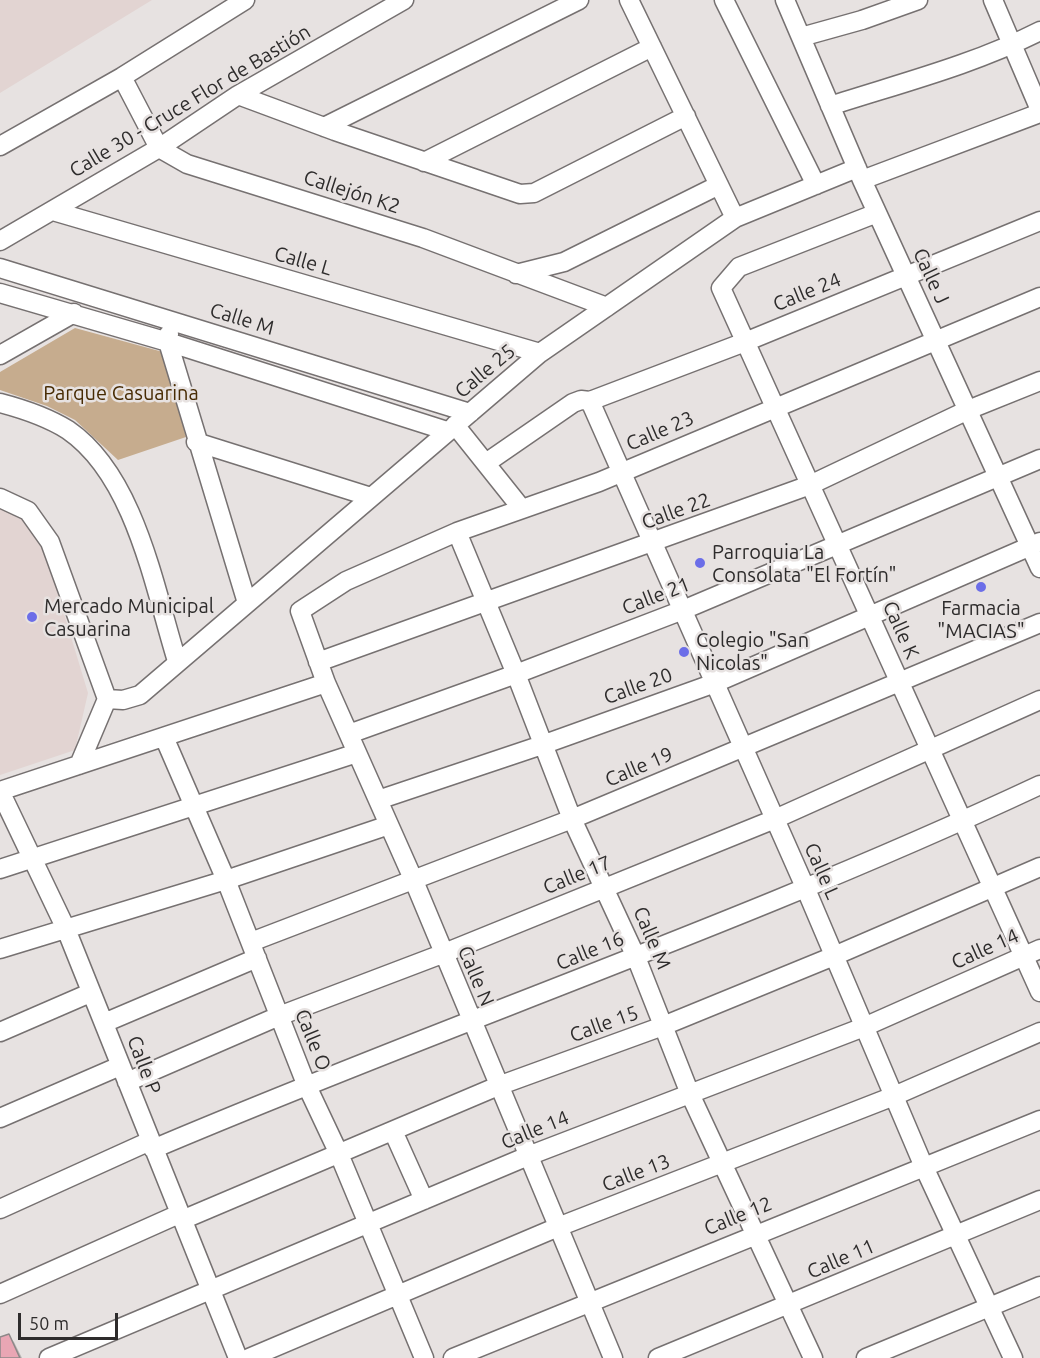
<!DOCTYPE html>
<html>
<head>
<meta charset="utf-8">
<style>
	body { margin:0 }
	#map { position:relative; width:1040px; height:1358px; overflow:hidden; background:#e7e2e1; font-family:Ubuntu,sans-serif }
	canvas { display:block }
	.scale { position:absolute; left:18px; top:1313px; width:100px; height:27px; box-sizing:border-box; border:3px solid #2e2c2c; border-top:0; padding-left:8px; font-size:18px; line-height:21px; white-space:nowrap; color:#2e2c2c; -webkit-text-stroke:4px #e7e2e1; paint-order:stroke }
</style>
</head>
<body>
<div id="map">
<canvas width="1040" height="1358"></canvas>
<div class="scale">50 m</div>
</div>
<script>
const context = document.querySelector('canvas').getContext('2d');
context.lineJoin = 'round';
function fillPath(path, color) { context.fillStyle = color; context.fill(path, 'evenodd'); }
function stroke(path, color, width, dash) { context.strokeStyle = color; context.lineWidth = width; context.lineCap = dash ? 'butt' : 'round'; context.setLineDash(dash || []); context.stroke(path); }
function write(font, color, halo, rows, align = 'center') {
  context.font = font + ' Ubuntu,sans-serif'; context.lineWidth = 5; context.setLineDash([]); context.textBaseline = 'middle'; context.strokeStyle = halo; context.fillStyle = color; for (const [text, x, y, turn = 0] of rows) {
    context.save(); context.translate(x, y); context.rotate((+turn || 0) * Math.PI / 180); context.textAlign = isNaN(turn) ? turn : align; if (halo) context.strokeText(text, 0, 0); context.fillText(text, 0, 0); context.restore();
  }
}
const built = new Path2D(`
	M 0,0 L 152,0 L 0,93 Z
	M 0,506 L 27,520 L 42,541 L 88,693 L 75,750 L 0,775 Z`);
const green = new Path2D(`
	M 75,328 L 163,352 L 186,437 L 118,460 L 75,420 L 47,406 L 0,390 L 0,372 Z`);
const shadow = new Path2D(`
	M 8,1336 L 14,1342 L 22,1358 L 0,1358 L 0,1339 Z`);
const building = new Path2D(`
	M 9,1334 L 20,1358 L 0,1358 L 0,1337 Z`);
const minor = new Path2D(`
	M 629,0 L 735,218
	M 724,0 L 816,185
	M 785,0 L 862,180 L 1040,568
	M 993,0 L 1040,110
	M 801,37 L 862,20 L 918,0
	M 122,77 L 159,148 L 187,164 L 423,238 L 607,307
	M 238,95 L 335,131 L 520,194 L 534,193 L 686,116
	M 830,106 C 901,83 973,65 1040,31
	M 324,127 L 579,0
	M 0,146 L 122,77 L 245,0
	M 424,162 L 652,47
	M 862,180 L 1040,113
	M 53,211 L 540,353
	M 877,213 L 739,267 L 721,288 L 1040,992
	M 0,241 L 159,148 L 238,95 L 404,0
	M 0,268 L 470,413
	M 516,274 L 564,262 L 719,185
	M 0,293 L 168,342 L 447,431
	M 169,334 L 168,342 L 247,603
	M 0,355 L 74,313
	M 590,401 L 805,887 L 924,1167 L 1013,1358
	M 590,401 L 745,342 L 1040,221
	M 0,403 C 23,409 47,417 68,430 C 135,476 154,587 177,661
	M 455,425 L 522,509
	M 196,442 L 371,497
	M 486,463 L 573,403 L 581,400 L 590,401
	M 0,498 L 28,511 L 50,542 L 107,699
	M 457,532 L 516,674 L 572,819 L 636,957 L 690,1094 L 813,1358
	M 318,662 L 810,485 L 968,410 L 1040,381
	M 107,699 L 123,700 L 140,695 L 540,353 L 735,218 L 857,168
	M 349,734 L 516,674 L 683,610 L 1040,459
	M 164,737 L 226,880 L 306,1084 L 339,1154 L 424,1358
	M 79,765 L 107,699
	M 0,791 L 66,929 L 238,1358
	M 0,791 L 326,683
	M 378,800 L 542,745 L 715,683 L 1040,542
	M 0,869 L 357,753
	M 251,942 L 572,819 L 1040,623
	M 0,949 L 226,880 L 389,825
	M 104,1023 L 257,958
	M 0,1032 L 90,993
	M 127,1082 L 279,1016 L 442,954 L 775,819 L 1040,700
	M 0,1118 L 120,1066
	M 393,1131 L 424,1200
	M 153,1149 C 447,1024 750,921 1040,785
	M 0,1209 L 150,1141
	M 182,1220 L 498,1086 L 663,1026 L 834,956 L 1040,867
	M 0,1294 L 179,1214
	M 49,1358 L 528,1156 L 864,1027 L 1040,949
	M 249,1358 L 558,1227 L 894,1096 L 1040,1032
	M 453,1358 L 1040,1120
	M 613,1358 L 414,881 L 326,683 L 300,611 L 346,581 L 457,532 L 599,482 L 1040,297
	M 658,1358 L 1040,1200
	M 866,1358 L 1040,1286`);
const markers = [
	[700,563,6,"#6c6ee8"],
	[981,587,6,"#6c6ee8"],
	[32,617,6,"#6c6ee8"],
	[684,652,6,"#6c6ee8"]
];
const streetNames = [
	["Calle 30 - Cruce Flor de Bastión",190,101,-31],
	["Callejón K2",352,192,18],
	["Calle L",303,261,16],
	["Calle J",931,276,65],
	["Calle 24",807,292,-22],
	["Calle M",242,319,17],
	["Calle 25",485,371,-40],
	["Calle 23",660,431,-23],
	["Calle 22",676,511,-20],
	["Calle 21",656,596,-21],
	["Calle K",901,630,66],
	["Calle 20",638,686,-20],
	["Calle 19",639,767,-23],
	["Calle L",822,871,66],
	["Calle 17",577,875,-22],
	["Calle M",652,938,67],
	["Calle 14",985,949,-24],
	["Calle 16",590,951,-22],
	["Calle N",476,976,67],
	["Calle 15",604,1024,-20],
	["Calle O",313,1040,68],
	["Calle P",144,1065,69],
	["Calle 14",535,1130,-22],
	["Calle 13",636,1173,-21],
	["Calle 12",738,1216,-22],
	["Calle 11",841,1259,-23]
];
const parkNames = [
	["Parque Casuarina",121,393]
];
const poiNames = [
	["Parroquia La",712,552],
	["Consolata \"El Fortín\"",712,575],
	["Mercado Municipal",44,606],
	["Casuarina",44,629],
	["Farmacia",981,608,"center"],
	["\"MACIAS\"",981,631,"center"],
	["Colegio \"San",696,640],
	["Nicolas\"",696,663]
];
fillPath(built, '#e2d4d2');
fillPath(green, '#c6ac8e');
fillPath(shadow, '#0003');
fillPath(building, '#e9a6b4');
stroke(building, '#8c8888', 1.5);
stroke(minor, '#767171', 21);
stroke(minor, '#fff', 18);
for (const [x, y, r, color] of markers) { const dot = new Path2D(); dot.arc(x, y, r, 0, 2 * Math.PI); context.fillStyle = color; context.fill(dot); stroke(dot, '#e7e2e1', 2); }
write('20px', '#2e2c2c', '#e7e2e1', streetNames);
write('20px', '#472b03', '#e7e2e1', parkNames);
write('20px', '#2e2c2c', '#e7e2e1', poiNames, 'left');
</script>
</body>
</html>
